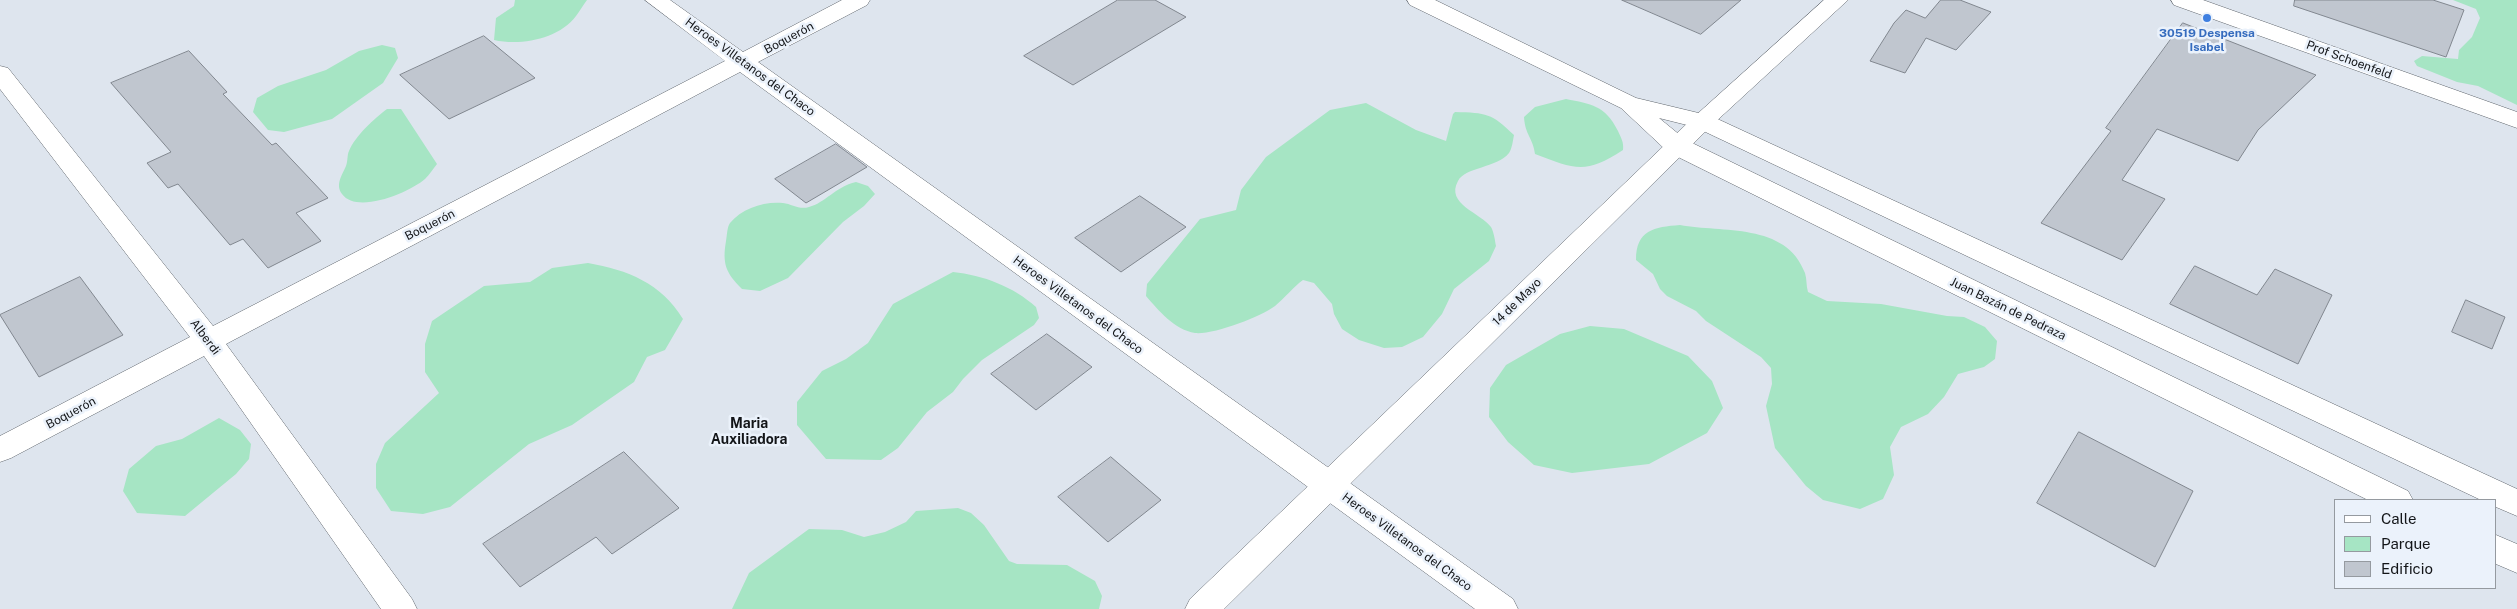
<!DOCTYPE html>
<html>
<head>
<meta charset="utf-8">
<style>
	body { margin:0 }
	#map { position:relative; width:2517px; height:609px; overflow:hidden; background:#dee5ee; font-family:"Public Sans",sans-serif }
	canvas { display:block }
	.legend { position:absolute; left:2334px; top:499px; width:162px; height:90px; box-sizing:border-box; background:#ebf2fb; border:1px solid #959aa0; margin:0; padding:6px 9px; list-style:none; font-size:15px; color:#131518 }
	.legend li { display:flex; align-items:center; gap:10px; height:25px }
	.legend b { width:25px; border:1px solid #959aa0 }
</style>
</head>
<body>
<div id="map">
<canvas width="2517" height="609"></canvas>
<ul class="legend">
<li><b style="height:6px;background:#fff"></b>Calle</li>
<li><b style="height:14px;background:#a6e5c4"></b>Parque</li>
<li><b style="height:14px;background:#c0c6cf"></b>Edificio</li>
</ul>
</div>
<script>
const context = document.querySelector('canvas').getContext('2d');
context.lineJoin = 'round';
function fillPath(path, color) { context.fillStyle = color; context.fill(path, 'evenodd'); }
function stroke(path, color, width, dash) { context.strokeStyle = color; context.lineWidth = width; context.lineCap = dash ? 'butt' : 'round'; context.setLineDash(dash || []); context.stroke(path); }
function write(font, color, halo, rows, align = 'center') {
  context.font = font + ' "Public Sans",sans-serif'; context.lineWidth = 5; context.setLineDash([]); context.textBaseline = 'middle'; context.strokeStyle = halo; context.fillStyle = color; for (const [text, x, y, turn = 0] of rows) {
    context.save(); context.translate(x, y); context.rotate((+turn || 0) * Math.PI / 180); context.textAlign = isNaN(turn) ? turn : align; if (halo) context.strokeText(text, 0, 0); context.fillText(text, 0, 0); context.restore();
  }
}
const green = new Path2D(`
	M 515,0 L 587,0 C 583,5 580,11 576,16 C 559,39 521,46 494,40 L 496,18 L 514,6 Z
	M 2453,0 L 2517,0 L 2517,105 L 2478,86 L 2457,82 L 2417,66 L 2414,61 L 2422,56 L 2458,59 L 2459,50 L 2472,37 L 2480,18 L 2476,9 Z
	M 382,45 L 395,48 L 398,58 L 383,83 L 332,119 L 284,132 L 268,130 L 253,112 L 257,98 L 278,86 L 326,70 L 359,51 Z
	M 1566,99 C 1591,104 1605,105 1618,131 C 1621,138 1624,142 1623,150 C 1585,175 1575,169 1535,154 C 1533,138 1525,135 1524,117 L 1535,107 Z
	M 1366,103 L 1416,130 L 1446,141 L 1453,114 L 1455,112 C 1487,113 1491,113 1514,135 C 1513,140 1512,149 1509,153 C 1497,168 1465,167 1458,181 C 1445,204 1481,213 1491,227 C 1494,232 1495,241 1496,246 L 1489,261 L 1454,289 L 1442,314 L 1423,337 L 1402,347 L 1384,348 L 1359,340 L 1342,329 L 1334,314 L 1332,304 L 1314,283 L 1303,280 C 1293,287 1285,298 1275,306 C 1260,317 1213,335 1195,333 C 1175,330 1158,310 1146,296 L 1147,284 L 1200,219 L 1236,210 L 1241,190 L 1266,157 L 1330,110 Z
	M 387,109 L 401,109 L 437,164 C 433,169 430,174 425,179 C 410,192 357,215 342,194 C 335,185 342,175 346,166 C 348,161 347,155 349,151 C 355,136 375,118 387,109 Z
	M 856,182 L 868,186 L 875,194 L 864,206 L 843,222 L 788,278 L 760,291 L 742,289 C 726,273 722,264 726,241 C 727,236 727,227 730,223 C 742,208 765,201 783,203 C 792,204 799,210 809,207 C 825,203 835,187 856,182 Z
	M 1680,225 C 1722,233 1786,222 1805,273 C 1807,279 1806,286 1808,292 L 1827,301 L 1881,304 L 1947,316 L 1964,317 L 1985,327 L 1997,341 L 1995,359 L 1984,367 L 1958,374 L 1944,397 L 1928,414 L 1901,427 L 1890,447 L 1894,475 L 1883,499 L 1860,509 L 1823,500 L 1806,486 L 1775,448 L 1766,406 L 1772,384 L 1771,368 L 1761,357 L 1706,321 L 1696,311 L 1667,296 L 1660,289 L 1653,274 L 1636,260 C 1636,230 1654,227 1680,225 Z
	M 588,263 C 628,270 661,283 683,319 L 665,350 L 647,357 L 634,382 L 572,425 L 529,444 L 450,507 L 423,514 L 391,511 L 376,488 L 376,464 L 385,443 L 439,393 L 425,372 L 425,344 L 432,321 L 484,286 L 530,282 L 552,268 Z
	M 953,272 C 983,275 1014,287 1036,307 L 1039,318 L 1034,325 L 982,360 L 963,379 L 953,392 L 927,412 L 898,448 L 881,460 L 826,459 L 797,425 L 797,402 L 822,371 L 846,359 L 868,343 L 893,304 Z
	M 1590,326 L 1624,329 L 1688,356 L 1712,381 L 1723,408 L 1707,433 L 1649,464 L 1572,473 L 1534,465 L 1508,442 L 1489,417 L 1490,388 L 1506,365 L 1560,334 Z
	M 219,418 L 240,430 L 251,444 L 249,459 L 236,474 L 185,516 L 137,513 L 123,491 L 129,469 L 156,446 L 182,439 Z
	M 958,508 L 971,513 L 984,525 L 1009,561 L 1017,564 L 1067,565 L 1095,581 L 1102,596 L 1099,609 L 732,609 L 749,573 L 809,529 L 842,530 L 864,537 L 885,532 L 906,522 L 916,511 Z`);
const building = new Path2D(`
	M 1118,0 L 1155,0 L 1186,17 L 1073,85 L 1024,56 Z
	M 1622,0 L 1741,0 L 1701,34 Z
	M 1941,0 L 1960,0 L 1991,12 L 1956,50 L 1926,38 L 1905,73 L 1870,61 L 1894,23 L 1906,10 L 1925,18 Z
	M 2295,0 L 2433,0 L 2464,10 L 2446,57 L 2294,6 Z
	M 2183,23 L 2316,75 L 2258,130 L 2238,161 L 2157,129 L 2122,180 L 2165,199 L 2122,260 L 2041,223 L 2111,131 L 2106,128 Z
	M 484,36 L 535,78 L 449,119 L 400,75 Z
	M 189,51 L 227,92 L 223,94 L 272,145 L 276,143 L 328,198 L 296,213 L 321,241 L 268,268 L 243,239 L 230,245 L 178,184 L 168,188 L 147,163 L 171,152 L 111,83 Z
	M 836,144 L 867,167 L 806,203 L 775,179 Z
	M 1140,196 L 1186,227 L 1121,272 L 1075,238 Z
	M 2195,266 L 2257,295 L 2275,269 L 2332,295 L 2298,364 L 2170,304 Z
	M 80,277 L 123,335 L 39,377 L 0,315 Z
	M 2466,300 L 2505,317 L 2492,349 L 2452,332 Z
	M 1047,334 L 1092,367 L 1036,410 L 991,374 Z
	M 2079,432 L 2193,491 L 2155,567 L 2037,503 Z
	M 624,452 L 679,508 L 612,554 L 596,537 L 520,587 L 483,544 Z
	M 1111,457 L 1161,500 L 1108,542 L 1058,497 Z`);
const minor = new Path2D(`
	M 645,0 L 670,0 L 743,52 L 842,0 L 870,0 L 867,5 L 758,62 L 1513,599 L 1518,609 L 1475,609 L 740,72 L 226,344 L 412,599 L 417,609 L 381,609 L 204,356 L 11,458 L 0,462 L 0,436 L 190,337 L 0,89 L 0,66 L 8,68 L 213,326 L 725,61 Z
	M 1407,0 L 1435,0 L 1636,98 L 1711,116 L 2517,489 L 2517,516 L 2496,507 L 2496,500 L 2481,500 L 1695,127 L 1659,118 L 1686,140 L 2408,491 L 2413,500 L 2368,500 L 1668,152 L 1621,108 L 1410,5 Z
	M 2171,0 L 2203,0 L 2517,112 L 2517,128 L 2174,5 Z
	M 2496,535 L 2517,544 L 2517,573 L 2496,564 Z`);
const tertiary = new Path2D(`
	M 1824,0 L 1848,0 L 1711,126 L 1224,609 L 1185,609 L 1190,599 L 1695,116 Z`);
const markers = [
	[2207,18,5,"#3f7fe0"]
];
const shopNames = [
	["30519 Despensa",2207,33],
	["Isabel",2207,47]
];
const streetNames = [
	["Boquerón",789,38,-28],
	["Prof Schoenfeld",2349,60,20],
	["Heroes Villetanos del Chaco",750,67,36],
	["Boquerón",430,225,-27],
	["14 de Mayo",1517,302,-44],
	["Heroes Villetanos del Chaco",1078,305,36],
	["Juan Bazán de Pedraza",2008,309,26],
	["Alberdi",205,337,53],
	["Boquerón",71,413,-28],
	["Heroes Villetanos del Chaco",1407,542,36]
];
const neighbourhoodNames = [
	["Maria",749,424],
	["Auxiliadora",749,440]
];
fillPath(green, '#a6e5c4');
fillPath(building, '#c0c6cf');
stroke(building, '#81878f', 1);
stroke(minor, '#60666d', 1);
stroke(tertiary, '#60666d', 1);
fillPath(minor, '#fff');
fillPath(tertiary, '#fff');
for (const [x, y, r, color] of markers) { const dot = new Path2D(); dot.arc(x, y, r, 0, 2 * Math.PI); context.fillStyle = color; context.fill(dot); stroke(dot, '#ebf2fb', 2); }
write('bold 12px', '#366cbe', '#ebf2fb', shopNames);
write('12px', '#131518', '#ebf2fb', streetNames);
write('bold 14px', '#131518', '#ebf2fb', neighbourhoodNames);
</script>
</body>
</html>
